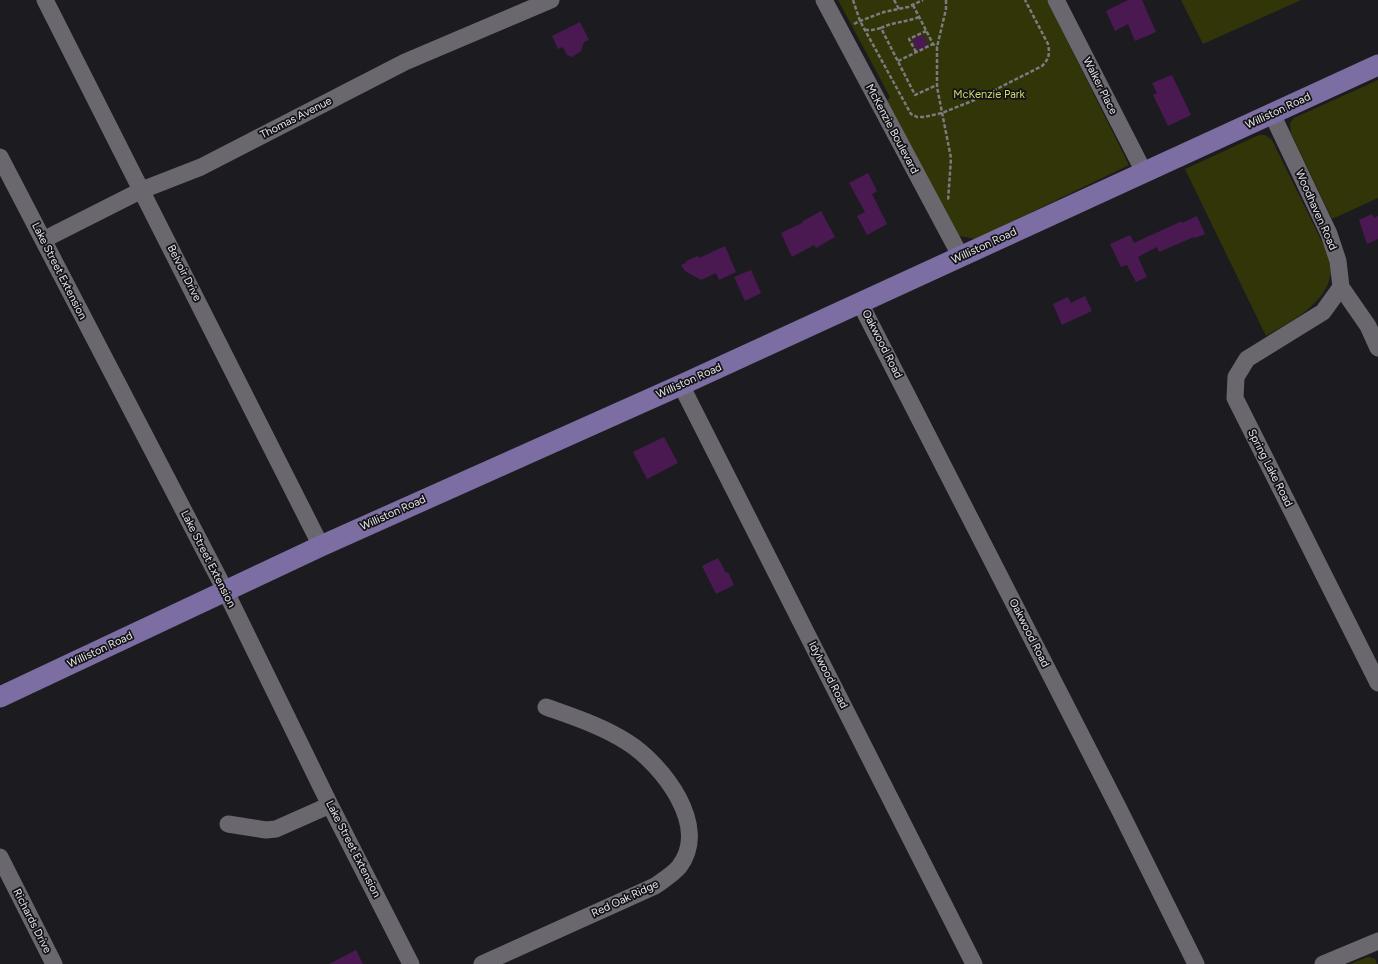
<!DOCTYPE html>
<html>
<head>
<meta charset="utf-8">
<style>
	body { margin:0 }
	canvas { display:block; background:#1c1b20 }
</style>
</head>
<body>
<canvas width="1378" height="964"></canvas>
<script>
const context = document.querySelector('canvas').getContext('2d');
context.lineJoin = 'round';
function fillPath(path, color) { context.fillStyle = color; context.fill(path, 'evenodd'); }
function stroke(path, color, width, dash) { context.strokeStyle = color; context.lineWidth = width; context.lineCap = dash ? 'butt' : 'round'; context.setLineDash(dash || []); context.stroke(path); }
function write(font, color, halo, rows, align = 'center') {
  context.font = font + ' Figtree,sans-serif'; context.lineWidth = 3.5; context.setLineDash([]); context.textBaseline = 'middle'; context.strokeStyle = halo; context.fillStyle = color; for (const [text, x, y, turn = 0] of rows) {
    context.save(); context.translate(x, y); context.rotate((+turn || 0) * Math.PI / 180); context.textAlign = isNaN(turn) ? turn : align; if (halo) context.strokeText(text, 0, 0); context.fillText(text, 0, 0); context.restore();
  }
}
const green = new Path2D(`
	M 838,0 L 1047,0 L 1129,165 L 976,239 L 958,236 L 885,103 L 890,97 Z
	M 1181,0 L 1301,0 L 1203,44 Z
	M 1378,80 L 1378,198 L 1332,219 L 1291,133 L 1290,123 L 1294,118 Z
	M 1259,135 L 1265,135 L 1272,140 L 1326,250 C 1328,256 1331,265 1331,271 C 1328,304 1291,321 1266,336 L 1185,169 Z
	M 1368,957 L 1375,959 L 1377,964 L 1350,964 Z`);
const building = new Path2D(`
	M 1128,0 L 1142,0 L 1156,32 L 1135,41 L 1128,24 L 1115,31 L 1106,11 Z
	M 580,22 L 589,40 L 584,42 L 581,51 L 572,57 L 567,55 L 563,47 L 558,49 L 552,36 Z
	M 923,34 L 928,45 L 917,51 L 912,40 Z
	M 1172,75 L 1191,115 L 1168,126 L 1153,95 L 1157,93 L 1152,83 Z
	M 868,173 L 877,191 L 872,194 L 887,224 L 867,235 L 857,216 L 865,212 L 849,183 Z
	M 821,211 L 835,237 L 816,248 L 814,245 L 792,257 L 781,233 L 802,223 L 803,221 Z
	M 1372,214 L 1374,218 L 1378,216 L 1378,239 L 1367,244 L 1359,220 Z
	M 1197,216 L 1205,234 L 1195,238 L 1194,237 L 1159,252 L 1157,247 L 1138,257 L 1147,277 L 1136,282 L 1127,265 L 1121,267 L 1110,244 L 1130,235 L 1134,243 L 1182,221 L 1182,223 Z
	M 725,246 L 736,272 L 719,280 L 716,273 L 701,280 L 685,271 L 681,265 L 687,262 L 686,261 L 698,256 L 699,258 Z
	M 751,270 L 761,293 L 745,301 L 734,277 Z
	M 1085,296 L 1092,311 L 1062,325 L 1053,304 L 1068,297 L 1071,303 Z
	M 664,437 L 678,463 L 647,479 L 633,452 Z
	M 718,558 L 726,573 L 728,572 L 734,585 L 716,594 L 702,566 Z
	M 356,950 L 363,964 L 329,964 Z`);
const path = new Path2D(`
	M 853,0 L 860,21 L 911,114 L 917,117 L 924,117 L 942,113 L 977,99 L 1042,66 C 1049,59 1050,54 1048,44 L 1025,0
	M 894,0 L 899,9
	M 946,0 L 946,9 L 937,47 L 937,87 L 951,158 L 948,201
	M 913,5 L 933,44 L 937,47
	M 919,17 C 907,22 893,22 881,28 L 915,95 L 937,85
	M 854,24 L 860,21 L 884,12 L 908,7 L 923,0
	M 865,30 L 872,30 L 881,28
	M 916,52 L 909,39 L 926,31
	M 898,61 L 933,44`);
const minor = new Path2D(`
	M 45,0 L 321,546
	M 824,0 L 961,257
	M 1056,0 L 1144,172
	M 1272,114 L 1329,234 L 1338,261 L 1341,287 L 1368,326 L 1378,348
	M 0,157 L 225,590 L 330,805 L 411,964
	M 43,240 L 142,190 L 201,167 L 405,62 L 551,0
	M 1341,287 L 1323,312 L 1247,359 L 1236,377 L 1235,398 L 1378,683
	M 860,303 L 1120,811 L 1196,964
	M 681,385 L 974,964
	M 228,824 L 266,830 L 276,829 L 330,805
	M 0,857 L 54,964
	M 482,964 L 655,886 C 663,880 672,875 679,867 C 711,826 662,764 627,742 C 602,726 574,717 546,707
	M 1323,964 L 1378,941`);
const major = new Path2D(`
	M 0,697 L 321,546 L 681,385 L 1378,65`);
const streetNames = [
	["Walker Place",1100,86,63],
	["Williston Road",1278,111,-25],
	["Thomas Avenue",296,118,-27],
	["McKenzie Boulevard",892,129,62],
	["Woodhaven Road",1316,210,66],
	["Williston Road",984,246,-25],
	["Lake Street Extension",59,271,63],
	["Belvoir Drive",184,273,63],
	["Oakwood Road",882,344,63],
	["Williston Road",689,381,-24],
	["Spring Lake Road",1270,468,63],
	["Williston Road",393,513,-24],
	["Lake Street Extension",208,559,63],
	["Oakwood Road",1029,633,63],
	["Williston Road",100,650,-25],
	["Idylwood Road",828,675,63],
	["Lake Street Extension",353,849,63],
	["Red Oak Ridge",625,899,-25],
	["Richards Drive",32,921,63]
];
const parkNames = [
	["McKenzie Park",989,95]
];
fillPath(green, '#313507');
fillPath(building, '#4a1951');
stroke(path, '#7c7b7f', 2.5, [4, 2]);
stroke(minor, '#6a686e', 17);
stroke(major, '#7c6ea3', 21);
write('11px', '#e7e7ea', '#131216', streetNames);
write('11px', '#cfda6a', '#131216', parkNames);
</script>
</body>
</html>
